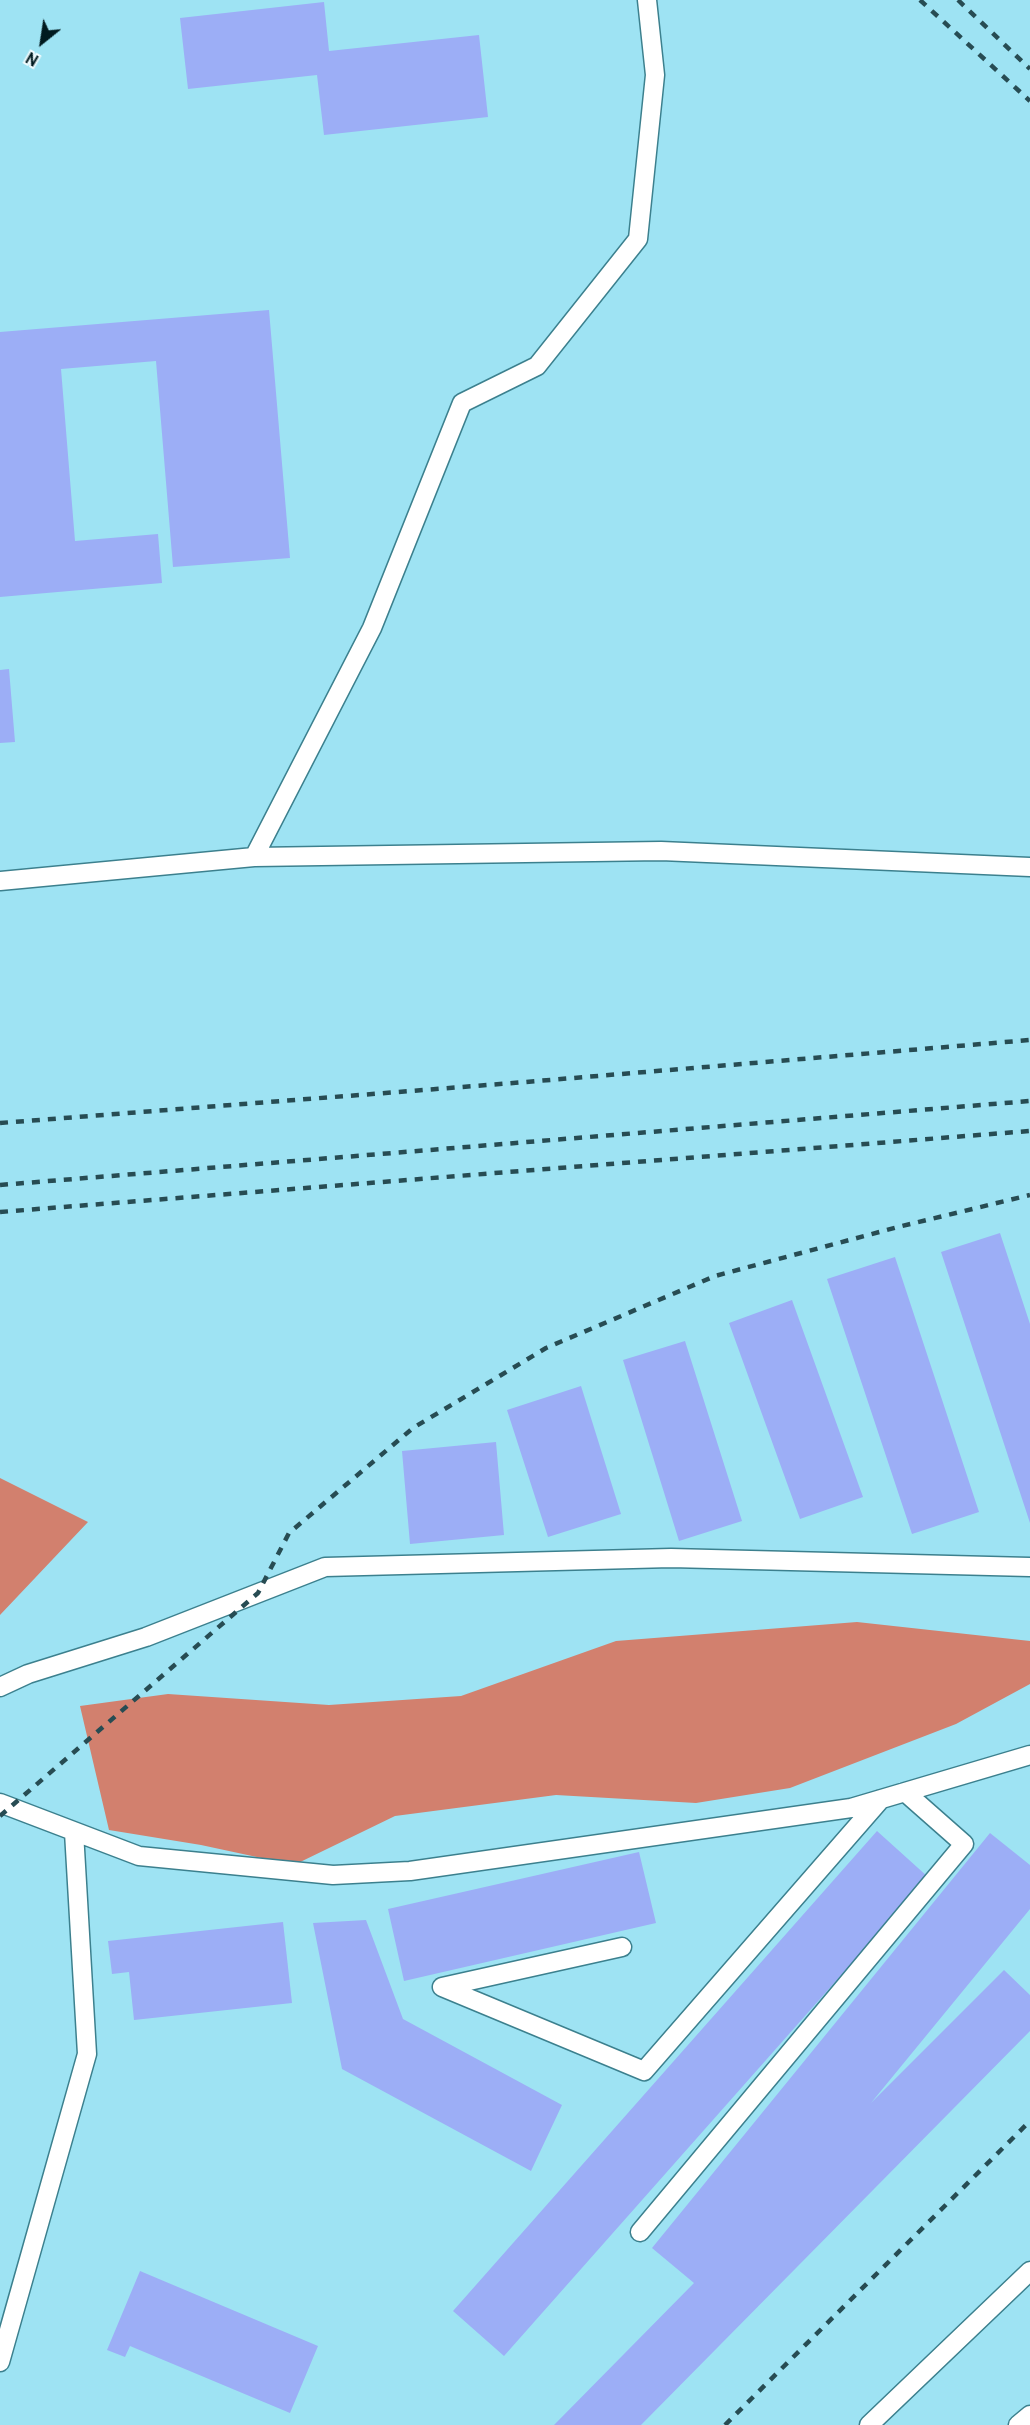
<!DOCTYPE html>
<html>
<head>
<meta charset="utf-8">
<style>
	body { margin:0 }
	#map { position:relative; width:1030px; height:2425px; overflow:hidden; background:#9ee3f3; font-family:Overpass,sans-serif }
	canvas { display:block }
	.north { position:absolute; left:12px; top:12px; width:60px; height:60px; -webkit-text-stroke:4px #edfafd; paint-order:stroke; rotate:210deg; font-size:16px; font-weight:700; line-height:24px; text-align:center; color:#001a1f }
	.north::after { content:''; display:block; margin:auto; width:21px; height:27px; background:#001a1f; clip-path:polygon(50% 0,100% 100%,50% 72%,0 100%) }
</style>
</head>
<body>
<div id="map">
<canvas width="1030" height="2425"></canvas>
<div class="north">N</div>
</div>
<script>
const context = document.querySelector('canvas').getContext('2d');
context.lineJoin = 'round';
function fillPath(path, color) { context.fillStyle = color; context.fill(path, 'evenodd'); }
function stroke(path, color, width, dash) { context.strokeStyle = color; context.lineWidth = width; context.lineCap = dash ? 'butt' : 'round'; context.setLineDash(dash || []); context.stroke(path); }
const forest = new Path2D(`
	M 0,1478 L 88,1522 L 0,1615 Z
	M 857,1622 L 1030,1641 L 1030,1684 L 956,1724 L 790,1788 L 696,1803 L 556,1795 L 395,1816 L 294,1865 L 201,1845 L 109,1830 L 80,1706 L 168,1694 L 329,1705 L 461,1696 L 616,1641 Z`);
const building = new Path2D(`
	M 324,2 L 329,51 L 479,35 L 488,117 L 324,135 L 317,75 L 188,89 L 180,18 Z
	M 269,310 L 290,558 L 173,567 L 156,361 L 61,369 L 75,541 L 158,534 L 162,583 L 0,597 L 0,332 Z
	M 9,669 L 15,742 L 0,743 L 0,670 Z
	M 1000,1233 L 1030,1324 L 1030,1523 L 941,1252 Z
	M 895,1257 L 979,1512 L 912,1534 L 827,1279 Z
	M 792,1300 L 863,1497 L 800,1519 L 729,1323 Z
	M 685,1341 L 742,1521 L 679,1541 L 623,1360 Z
	M 581,1386 L 621,1514 L 548,1537 L 507,1410 Z
	M 496,1442 L 504,1535 L 410,1544 L 402,1451 Z
	M 877,1831 L 928,1877 L 504,2356 L 453,2311 Z
	M 990,1833 L 1030,1865 L 1030,1909 L 871,2103 L 1004,1970 L 1030,1995 L 1030,2031 L 641,2425 L 554,2425 L 694,2283 L 652,2248 Z
	M 639,1852 L 656,1923 L 404,1981 L 388,1909 Z
	M 366,1920 L 403,2019 L 562,2105 L 531,2171 L 342,2069 L 313,1923 Z
	M 283,1922 L 292,2003 L 134,2020 L 129,1972 L 112,1974 L 108,1941 Z
	M 140,2271 L 318,2346 L 290,2413 L 130,2346 L 125,2357 L 107,2350 Z`);
const service = new Path2D(`
	M 647,0 L 655,75 L 638,239 L 537,366 L 462,403 L 372,628 L 254,857 L 661,851 L 1030,867
	M 0,881 L 254,857
	M 0,1687 L 28,1674 L 146,1637 L 325,1567 L 671,1558 L 1030,1567
	M 0,1803 L 139,1856 L 333,1875 L 410,1871 L 851,1808 L 1030,1755
	M 442,1987 L 644,2071 L 881,1799
	M 442,1987 L 622,1947
	M 640,2232 L 964,1844 L 905,1792
	M 0,2362 L 87,2054 L 74,1832
	M 869,2425 L 1030,2271
	M 1018,2425 L 1030,2415`);
const rail = new Path2D(`
	M 920,0 L 1030,101
	M 958,0 L 1030,69
	M 0,1123 L 513,1083 L 1030,1040
	M 0,1185 L 1030,1101
	M 0,1212 L 1030,1131
	M 0,1816 L 258,1593 L 289,1533 L 413,1428 L 546,1348 L 715,1276 L 898,1227 L 1030,1195
	M 725,2425 L 1030,2121`);
fillPath(forest, '#d2806e');
fillPath(building, '#9caef6');
stroke(service, '#3c808e', 21);
stroke(service, '#fff', 18);
stroke(rail, '#274c53', 4.5, [8, 8]);
</script>
</body>
</html>
